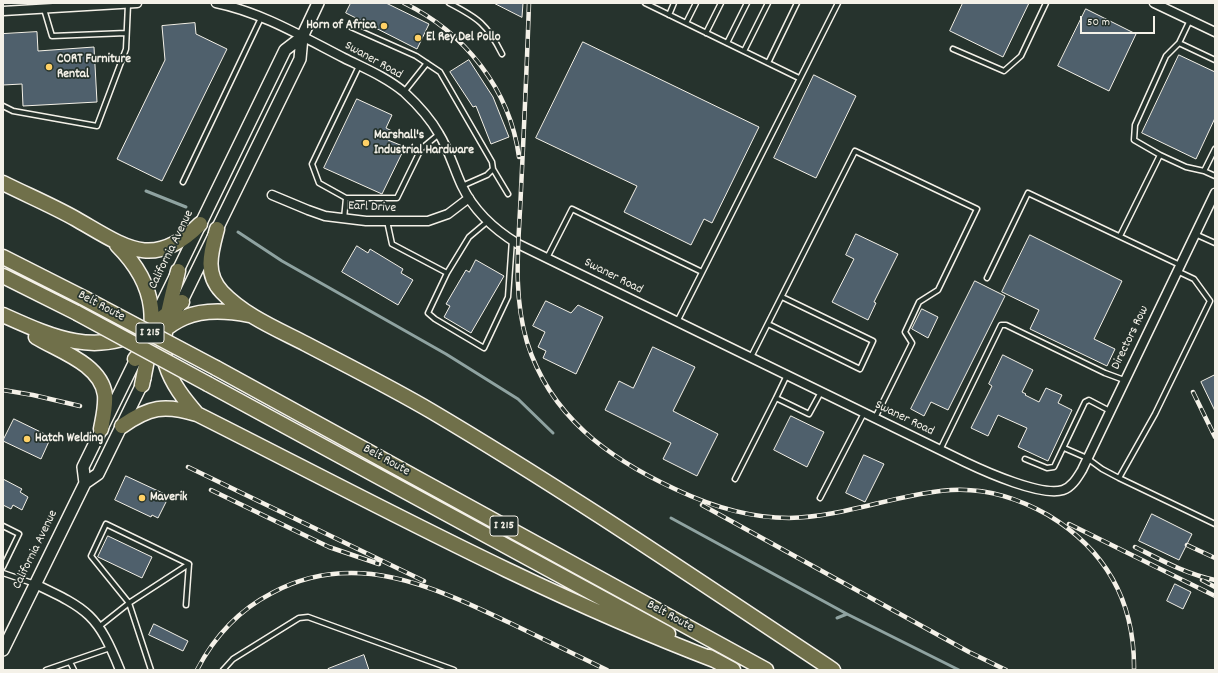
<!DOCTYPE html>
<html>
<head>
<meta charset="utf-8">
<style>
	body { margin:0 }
	#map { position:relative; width:1218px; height:673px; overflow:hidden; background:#26332d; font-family:Dekko,sans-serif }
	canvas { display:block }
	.frame { position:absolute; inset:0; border:4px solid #f4f1e8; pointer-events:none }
	.scale { position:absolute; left:1080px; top:16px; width:75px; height:18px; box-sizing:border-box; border:2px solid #f4f1e8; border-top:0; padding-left:5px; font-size:12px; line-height:14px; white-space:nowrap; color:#f4f1e8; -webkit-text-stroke:3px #26332d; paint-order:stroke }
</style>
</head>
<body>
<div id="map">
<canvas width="1218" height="673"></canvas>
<div class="frame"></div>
<div class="scale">50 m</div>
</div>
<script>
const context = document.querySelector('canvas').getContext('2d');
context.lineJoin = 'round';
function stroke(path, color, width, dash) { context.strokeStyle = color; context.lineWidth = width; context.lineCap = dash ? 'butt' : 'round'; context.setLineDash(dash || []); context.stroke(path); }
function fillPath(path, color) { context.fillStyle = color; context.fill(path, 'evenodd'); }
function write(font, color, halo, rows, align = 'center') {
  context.font = font + ' Dekko,sans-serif'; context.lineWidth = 3.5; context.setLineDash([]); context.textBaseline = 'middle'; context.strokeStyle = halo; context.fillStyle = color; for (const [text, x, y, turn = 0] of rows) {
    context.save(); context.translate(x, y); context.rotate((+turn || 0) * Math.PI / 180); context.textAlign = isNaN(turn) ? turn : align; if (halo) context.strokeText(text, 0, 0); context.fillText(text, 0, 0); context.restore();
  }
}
const stream = new Path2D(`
	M 146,191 L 186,207
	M 238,232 L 282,261 L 446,354 L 518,399 L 553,433
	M 671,518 L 847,614 L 959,670
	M 837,618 L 847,614`);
const building = new Path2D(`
	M 351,3 L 386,3 L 429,24 L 417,49 L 346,13 Z
	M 494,3 L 523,3 L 522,17 Z
	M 963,3 L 1029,3 L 1003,57 L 950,31 Z
	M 1086,9 L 1136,34 L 1109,91 L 1058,66 Z
	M 195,23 L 196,34 L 227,49 L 162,181 L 117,159 L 165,60 L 162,26 Z
	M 37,32 L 38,51 L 94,47 L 97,102 L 23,106 L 22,84 L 3,85 L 3,34 Z
	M 583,42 L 759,127 L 712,223 L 704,219 L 691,245 L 624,212 L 637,186 L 536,138 Z
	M 1179,55 L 1215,72 L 1215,118 L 1196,159 L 1142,133 Z
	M 469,60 L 493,97 L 509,137 L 491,144 L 476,106 L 473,107 L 450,72 Z
	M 814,75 L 856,96 L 816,178 L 774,158 Z
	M 357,99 L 392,115 L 386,128 L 392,131 L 388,140 L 405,147 L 382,194 L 324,168 Z
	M 856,234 L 898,254 L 874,302 L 876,303 L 868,320 L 832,302 L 854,259 L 846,255 Z
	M 1030,235 L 1122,281 L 1094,339 L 1115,349 L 1107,366 L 1030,329 L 1039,310 L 1002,292 Z
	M 357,246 L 368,253 L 370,249 L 403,269 L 401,273 L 413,280 L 398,305 L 342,272 Z
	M 476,260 L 504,276 L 471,333 L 444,317 L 450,306 L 446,304 L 466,270 L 469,272 Z
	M 975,281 L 1005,296 L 948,410 L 931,402 L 924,416 L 911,409 Z
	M 546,301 L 571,313 L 578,305 L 603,317 L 576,374 L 543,358 L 546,351 L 538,347 L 545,332 L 533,326 Z
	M 922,309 L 938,317 L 928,338 L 912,329 Z
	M 653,347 L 695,367 L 673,411 L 718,434 L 697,476 L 663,459 L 671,443 L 605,410 L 619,381 L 633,388 Z
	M 1003,355 L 1033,370 L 1022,392 L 1026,394 L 1025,395 L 1039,402 L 1046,388 L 1062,395 L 1058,403 L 1072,410 L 1048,461 L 1018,447 L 1027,428 L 998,415 L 988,436 L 971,428 L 992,386 L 989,384 Z
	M 1215,375 L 1215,411 L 1201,382 Z
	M 791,416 L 824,432 L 807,467 L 774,450 Z
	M 14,419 L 51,437 L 41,459 L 3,441 Z
	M 864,455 L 884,464 L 865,502 L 846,493 Z
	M 126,476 L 169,496 L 158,518 L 152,515 L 151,517 L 115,500 Z
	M 3,479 L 22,489 L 20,492 L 28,497 L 22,510 L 13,505 L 11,509 L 3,505 Z
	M 1152,514 L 1192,534 L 1179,560 L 1139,541 Z
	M 108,536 L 152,557 L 142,578 L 98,557 Z
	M 1175,584 L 1191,592 L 1183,609 L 1167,601 Z
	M 154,624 L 188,641 L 183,651 L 149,635 Z
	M 364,655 L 369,670 L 328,670 L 328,669 Z`);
const service = new Path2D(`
	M 449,3 C 478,18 487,24 502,54
	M 645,3 L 799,78
	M 44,9 L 52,36 L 126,33
	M 669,15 L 674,3
	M 1190,20 L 1179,43 L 1215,60
	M 686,23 L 696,3
	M 351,27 L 416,56 L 440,72 L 492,162 L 493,169 L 487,175 L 462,186
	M 706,33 L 721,3
	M 727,43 L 747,3
	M 953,49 L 1004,71 L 1021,56 L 1046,3
	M 744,51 L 768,3
	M 768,63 L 797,3
	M 404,92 L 427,63
	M 3,106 L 13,111 L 97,126 L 126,49 L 128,4
	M 1215,149 L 1204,171 L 1215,176
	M 1160,155 L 1134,140 L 1135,125 L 1166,56 L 1179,43
	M 493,169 L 508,194
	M 183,182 L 261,18
	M 346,198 L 397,198 L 421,149 L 439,134
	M 344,219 L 346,198 L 319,183 L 312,164 L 359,66
	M 387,221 L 392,244 L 447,273 L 469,237 L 488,221
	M 1195,234 L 1215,243
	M 1120,236 L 1160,155 L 1186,167 L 1204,171
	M 547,258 L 572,209 L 702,272
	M 447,273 L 428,313 L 435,319 L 484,348 L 508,297 L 512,240
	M 987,278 L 1028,193 L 1180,265
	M 677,322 L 838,3
	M 768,324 L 860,369 L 873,341 L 782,297
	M 751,357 L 855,151 L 977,209 L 938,290 L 919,302 L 905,332 L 912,343 L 875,418
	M 787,375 L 776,398 L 809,414 L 821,392
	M 1064,448 L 1087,458 L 1102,469 L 1119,478 L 1155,414 L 1210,301 L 1194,279 L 1177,271
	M 940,450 L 1001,325 L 1006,325 L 1105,373 L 1124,380
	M 1025,459 L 1047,468 L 1054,467 L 1085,402 L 1089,400 L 1110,411
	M 1119,478 L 1215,524
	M 735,479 L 776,398
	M 820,498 L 864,413
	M 3,526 L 19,534 L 3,567
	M 3,573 L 35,584
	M 100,626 L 129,603 L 91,556 L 106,524 L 189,564 L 186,605
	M 70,662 L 74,670
	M 46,670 L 110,648
	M 151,670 L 129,603 L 189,564
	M 223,670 L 233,659 L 299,618 L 308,617 L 454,670`);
const minor = new Path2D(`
	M 216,3 C 261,12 303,37 344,58 C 364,68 386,77 404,92 C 417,104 430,118 439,134 C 449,150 454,169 462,186 C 474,211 495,230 518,244 L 965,462 C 986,472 1042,497 1063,490 C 1072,487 1077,478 1082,470 L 1215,193
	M 1154,3 L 1215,32
	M 3,11 L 137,3
	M 272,195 L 308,210 L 325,216 L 366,221 L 428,221 L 448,214 L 469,198
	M 35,584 C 88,609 98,615 120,670`);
const secondary = new Path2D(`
	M 178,309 L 300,59 L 302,37 L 318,3
	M 152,324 L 285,50 L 302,37
	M 85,483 L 83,467 L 139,353
	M 3,650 L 85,483 L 98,474 L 145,378`);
const motorway = new Path2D(`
	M 3,183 C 27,195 53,206 76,219 C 125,247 153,271 200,224
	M 217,229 C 211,252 204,273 222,292 C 245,316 277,329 306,344 C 348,366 390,387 431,411 C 568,492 700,582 833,670
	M 117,245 C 163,291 154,326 142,385
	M 3,257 L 84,298
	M 178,271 C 172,298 159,338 166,365 C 172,384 184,399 197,414
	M 3,276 L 77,313
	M 3,315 C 50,336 95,358 145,329 C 159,322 170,311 182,302
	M 36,337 C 59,351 101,364 105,395 C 106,407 103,418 101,429
	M 135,359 C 170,318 194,304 249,315
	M 216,368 L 766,670
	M 208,384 L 668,634
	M 122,426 C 149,407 164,404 197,414 C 368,500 538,593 717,661
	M 709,657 L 733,670`);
const rail = new Path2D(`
	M 404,3 C 464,32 510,89 519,157
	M 529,3 C 527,65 524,128 521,190 C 519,241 512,292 527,342 C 550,416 608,458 675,489 C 711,506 748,518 789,518 C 844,517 896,494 951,490 C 985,488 1018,498 1048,515 C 1106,550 1135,602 1134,670
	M 3,390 L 33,395 L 80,406
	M 1193,392 L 1215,437
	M 188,467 L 424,581
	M 211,490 L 329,547 L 379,564
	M 702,505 L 969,652 L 1006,670
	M 1069,524 L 1215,596
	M 1187,545 L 1215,558
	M 1135,547 C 1161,560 1186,574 1215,580
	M 1202,580 L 1215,587
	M 197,670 C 214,637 239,610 272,593 C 354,549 432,586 508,622 C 541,638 574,654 607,670`);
const motorwayBridge = new Path2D(`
	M 84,298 L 216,368
	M 77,313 L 208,384`);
const markers = [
	[384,26,4,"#ffd166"],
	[418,38,4,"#ffd166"],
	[49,67,4,"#ffd166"],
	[366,143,4,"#ffd166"],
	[27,439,4,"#ffd166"],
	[142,498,4,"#ffd166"]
];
const shields = [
	[150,333,28],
	[504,526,28]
];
const shieldNames = [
	["I 215",150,333],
	["I 215",504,526]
];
const poiNames = [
	["Horn of Africa",376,26,"right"],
	["El Rey Del Pollo",426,38],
	["CORT Furniture",57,60],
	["Rental",57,75],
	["Marshall's",374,136],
	["Industrial Hardware",374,151],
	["Hatch Welding",35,439],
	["Maverik",150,498]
];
const streetNames = [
	["Swaner Road",373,61,29],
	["Earl Drive",372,208,3],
	["California Avenue",172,250,-64],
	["Swaner Road",613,277,27],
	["Belt Route",101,307,28],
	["Directors Row",1131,338,-64],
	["Swaner Road",904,419,26],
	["Belt Route",386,461,29],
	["California Avenue",36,550,-64],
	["Belt Route",670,617,29]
];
stroke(stream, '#8fa3a1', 3);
fillPath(building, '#4f606c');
stroke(building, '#f4f1e8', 1);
stroke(service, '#f4f1e8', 7);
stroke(minor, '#f4f1e8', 11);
stroke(secondary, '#f4f1e8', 14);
stroke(motorway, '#f4f1e8', 17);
stroke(service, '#26332d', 4);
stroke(minor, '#26332d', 8);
stroke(secondary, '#26332d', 11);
stroke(motorway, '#70704a', 14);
stroke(rail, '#f4f1e8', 4.5);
stroke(rail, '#26332d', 3, [9]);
stroke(motorwayBridge, '#f4f1e8', 17, []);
stroke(motorwayBridge, '#70704a', 14);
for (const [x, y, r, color] of markers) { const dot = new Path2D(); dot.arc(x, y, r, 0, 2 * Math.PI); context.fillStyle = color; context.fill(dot); stroke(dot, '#26332d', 1.5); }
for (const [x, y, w] of shields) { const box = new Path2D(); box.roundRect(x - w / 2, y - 10, w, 20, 3); context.fillStyle = '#26332d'; context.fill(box); stroke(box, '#f4f1e8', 1); }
write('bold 12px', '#f4f1e8', null, shieldNames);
write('bold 13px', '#f4f1e8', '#26332d', poiNames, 'left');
write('13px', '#f4f1e8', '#26332d', streetNames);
</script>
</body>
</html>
